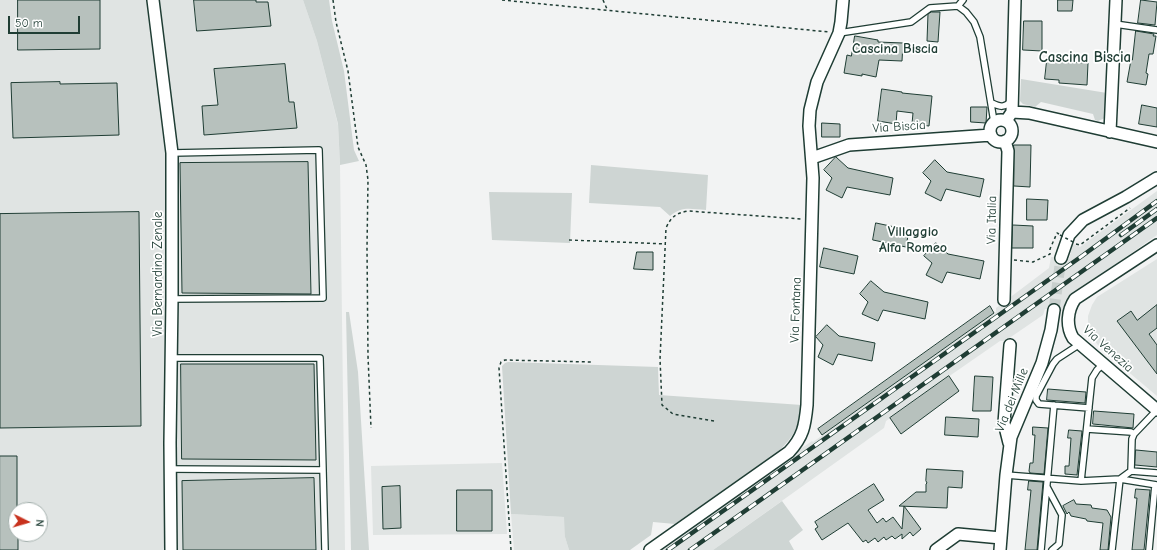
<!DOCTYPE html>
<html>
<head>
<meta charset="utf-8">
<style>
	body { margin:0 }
	#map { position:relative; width:1157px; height:550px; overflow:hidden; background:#f2f3f3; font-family:"Comic Neue",sans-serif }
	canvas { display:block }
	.north { position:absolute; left:8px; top:502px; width:40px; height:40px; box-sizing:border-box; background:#fff; border:1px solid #a5b1ae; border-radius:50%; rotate:95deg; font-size:11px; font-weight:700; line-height:16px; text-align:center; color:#1f3d34 }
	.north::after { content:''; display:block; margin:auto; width:14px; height:18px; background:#c8321e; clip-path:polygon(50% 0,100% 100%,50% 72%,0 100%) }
	.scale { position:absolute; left:8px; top:16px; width:72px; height:18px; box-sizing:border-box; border:2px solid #1f3d34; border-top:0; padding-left:5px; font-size:12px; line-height:14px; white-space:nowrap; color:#1f3d34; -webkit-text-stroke:3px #fff; paint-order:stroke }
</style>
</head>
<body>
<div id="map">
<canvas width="1157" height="550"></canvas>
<div class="north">N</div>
<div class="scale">50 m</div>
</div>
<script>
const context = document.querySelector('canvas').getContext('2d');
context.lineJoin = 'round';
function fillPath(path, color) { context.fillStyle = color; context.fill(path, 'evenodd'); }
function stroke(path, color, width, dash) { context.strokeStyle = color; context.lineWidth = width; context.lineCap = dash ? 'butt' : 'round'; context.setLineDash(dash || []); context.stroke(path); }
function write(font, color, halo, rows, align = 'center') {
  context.font = font + ' "Comic Neue",sans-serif'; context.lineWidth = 3.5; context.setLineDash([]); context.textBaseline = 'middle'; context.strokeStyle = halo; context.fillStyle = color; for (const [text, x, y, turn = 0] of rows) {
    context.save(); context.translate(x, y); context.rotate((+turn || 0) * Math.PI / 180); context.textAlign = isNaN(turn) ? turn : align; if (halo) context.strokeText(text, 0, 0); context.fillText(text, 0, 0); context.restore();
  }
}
const built = new Path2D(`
	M 0,0 L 303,0 L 317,41 L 338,125 L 340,165 L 345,550 L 0,550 ZM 16,510 L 40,510 L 40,534 L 16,534 Z
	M 1157,191 L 1157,235 L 1067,299 L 1063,311 L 1045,309 L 1043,315 L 1005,341 L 1000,341 L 922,395 L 886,421 L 884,428 L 713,550 L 657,550 L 777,465 L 812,441 L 813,442 L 996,312 L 996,308 L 1049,268 L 1051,257 L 1069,259 L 1073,244 L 1080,247 Z
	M 1157,259 L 1157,396 L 1100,348 L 1092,337 L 1088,329 L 1088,316 L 1092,305 L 1097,297 Z
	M 502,463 L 507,534 L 373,535 L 371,466 Z
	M 511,514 L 565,517 L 565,537 L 569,550 L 514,550 Z`);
const green = new Path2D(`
	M 303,0 L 329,0 L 332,21 L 344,71 L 354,150 L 359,161 L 340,165 L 338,124 L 317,41 Z
	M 1021,79 L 1107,93 L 1105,118 L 1098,121 L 1095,120 L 1093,114 L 1041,102 L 1035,107 L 1023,104 L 1020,101 Z
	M 591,165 L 708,175 L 706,210 C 690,209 682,206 670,216 L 660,207 L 589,203 Z
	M 489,192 L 572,193 L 570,243 L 492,240 Z
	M 346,312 L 349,312 L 358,372 L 369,550 L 351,550 Z
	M 508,362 L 658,367 L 659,395 L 802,405 C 802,424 792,438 779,451 L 675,524 L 653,522 L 651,535 L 630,550 L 569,550 L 565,537 L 564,517 L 511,514 L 502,366 L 505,363 Z
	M 782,501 L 803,530 L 789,541 L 794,550 L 713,550 Z`);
const building = new Path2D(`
	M 18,0 L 100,0 L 100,49 L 18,50 Z
	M 194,0 L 256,0 L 256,2 L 268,2 L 271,26 L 197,31 Z
	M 1058,0 L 1073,0 L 1072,11 L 1058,11 Z
	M 1141,0 L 1157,2 L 1155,25 L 1138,23 Z
	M 932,12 L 940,12 L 938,42 L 927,41 L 928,14 Z
	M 1024,21 L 1042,21 L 1042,51 L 1023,50 Z
	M 1136,31 L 1154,34 L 1153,36 L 1156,36 L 1153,54 L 1149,54 L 1146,73 L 1148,74 L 1146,85 L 1127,82 L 1131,60 L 1132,60 Z
	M 855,36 L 878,40 L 878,42 L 903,43 L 902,61 L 879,60 L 876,77 L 862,74 L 862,76 L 844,73 L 847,55 L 851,56 Z
	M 1047,61 L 1088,63 L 1087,85 L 1059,83 L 1059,80 L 1045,79 Z
	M 285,64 L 289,102 L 294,102 L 297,128 L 204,135 L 202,106 L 218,105 L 214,69 Z
	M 60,82 L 60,84 L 117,83 L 119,135 L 13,138 L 11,83 Z
	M 882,89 L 902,92 L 902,93 L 932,96 L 929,126 L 912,124 L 913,113 L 897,111 L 896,124 L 878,121 Z
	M 1142,105 L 1157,108 L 1157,127 L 1139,124 Z
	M 971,107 L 987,107 L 986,123 L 971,122 Z
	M 822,123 L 840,124 L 840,137 L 822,137 Z
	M 1014,145 L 1031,145 L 1030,187 L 1014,186 Z
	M 836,157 L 848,168 L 893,178 L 890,195 L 847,187 L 842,198 L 826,190 L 832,178 L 824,170 Z
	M 935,160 L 947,172 L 984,179 L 980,197 L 946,189 L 941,201 L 925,193 L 931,181 L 923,173 Z
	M 308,162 L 311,294 L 182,293 L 180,163 Z
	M 1027,199 L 1048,200 L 1047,220 L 1027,220 Z
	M 139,212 L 141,426 L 0,428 L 0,214 Z
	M 876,223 L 909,230 L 906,247 L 873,240 Z
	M 1013,225 L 1033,226 L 1033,248 L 1012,248 Z
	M 936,243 L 948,254 L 984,261 L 980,279 L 947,272 L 942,283 L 926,275 L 932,263 L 924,256 Z
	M 824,248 L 858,256 L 854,274 L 820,267 Z
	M 637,252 L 653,252 L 653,270 L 634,269 Z
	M 871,281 L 884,292 L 928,302 L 925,319 L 883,310 L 878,321 L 862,314 L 868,302 L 860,294 Z
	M 1157,305 L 1157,328 L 1149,334 L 1157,345 L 1157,374 L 1117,321 L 1131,311 L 1137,320 Z
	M 990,306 L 994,313 L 822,435 L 818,429 Z
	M 827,325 L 839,336 L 875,343 L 872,361 L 838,354 L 833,365 L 818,357 L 823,345 L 816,337 Z
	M 181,364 L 314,364 L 316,460 L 182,459 Z
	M 949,376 L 959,391 L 901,434 L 890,418 Z
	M 975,376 L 993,377 L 991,411 L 973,411 Z
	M 1048,389 L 1086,392 L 1085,403 L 1047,400 Z
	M 1094,411 L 1134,414 L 1133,428 L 1093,424 Z
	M 946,417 L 979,419 L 978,437 L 945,435 Z
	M 1033,427 L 1048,428 L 1044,474 L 1030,473 L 1029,471 L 1030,463 L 1033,463 L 1035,435 L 1033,435 Z
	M 1069,430 L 1082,431 L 1077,475 L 1065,474 L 1065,466 L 1069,466 L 1071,438 L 1068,438 Z
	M 1136,450 L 1157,452 L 1157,467 L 1135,465 Z
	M 0,456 L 17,456 L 17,510 L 16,510 L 16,534 L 18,534 L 18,550 L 0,550 Z
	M 927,469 L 963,471 L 962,488 L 948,487 L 947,508 L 899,506 L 916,492 L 926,492 L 926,484 L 927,483 L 926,481 Z
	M 314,478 L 316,550 L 183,550 L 182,481 Z
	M 1029,481 L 1043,482 L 1037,550 L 1025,550 L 1031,490 L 1028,490 Z
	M 874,484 L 884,500 L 868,510 L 877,523 L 883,518 L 886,522 L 893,517 L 902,529 L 904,506 L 921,529 L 913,536 L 910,532 L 902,539 L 902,534 L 895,539 L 892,536 L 886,540 L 884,537 L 878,542 L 875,538 L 868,543 L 866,540 L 863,542 L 848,523 L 822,540 L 815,529 L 818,527 L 815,522 Z
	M 400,486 L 401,528 L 383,529 L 382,487 Z
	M 1136,489 L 1150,490 L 1144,550 L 1132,550 L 1137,498 L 1135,498 Z
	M 457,490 L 492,490 L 492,531 L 457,531 Z
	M 1074,500 L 1076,504 L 1091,505 L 1092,508 L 1107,510 L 1111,517 L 1108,550 L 1100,550 L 1103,523 L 1087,521 L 1086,519 L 1071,516 L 1069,512 L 1067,514 L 1063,506 Z`);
const streetTunnel = new Path2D(`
	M 1054,310 L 1061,258`);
const path = new Path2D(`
	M 333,0 L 336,22 L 348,71 L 358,147 L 366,165 L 368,180 L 367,248 L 368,356 L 371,428
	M 502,0 L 829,32
	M 603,0 L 607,9
	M 569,240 L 665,244
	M 1076,244 L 1080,245 L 1130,208
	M 1014,260 L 1033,262 L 1050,254 L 1050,249 L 1057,233 L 1059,234
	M 714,421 L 673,414 L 662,405 L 660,359 L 666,228 C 671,217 676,213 688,211 L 802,219
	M 511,550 L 499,368 L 501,362 L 505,360 L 592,362`);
const lane = new Path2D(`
	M 958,6 L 963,0
	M 1115,24 L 1157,30
	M 839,33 L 911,22 L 930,8 L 958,6 L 966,12 L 974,22 L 980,37 L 994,122
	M 992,103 C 1000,107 1005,108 1011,101
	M 172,153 L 319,150 L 323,298 L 172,299
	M 1080,344 L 1057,359 L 1053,364 L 1036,396 L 1036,400 L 1039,404 L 1089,408
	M 171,358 L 320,358 L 323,470
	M 1087,429 L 1131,432 L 1134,434
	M 170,469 L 323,470 L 325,550
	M 1131,471 L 1157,473
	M 1006,475 L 1081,481 L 1120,479 L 1157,485
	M 1081,481 L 1092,378 L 1097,370 L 1103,364
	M 1047,487 L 1062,515 L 1059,544 L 1052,550
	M 1041,550 L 1054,405
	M 1112,550 L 1120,479 L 1131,471 L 1132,439 L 1134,434 L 1157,410
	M 1149,550 L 1155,485`);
const street = new Path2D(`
	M 153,0 L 172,153 L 172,299 L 170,443 L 171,550
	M 1012,112 L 1015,0
	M990 131a11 11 0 1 1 22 0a11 11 0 1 1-22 0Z
	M 1006,121 L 1012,112 L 1029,113 L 1157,142
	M 1110,132 L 1116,0
	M 812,158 L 849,145 L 991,135
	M 1157,245 L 1075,299 C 1067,311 1066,326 1073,338 L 1157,410
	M 1061,258 L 1069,235 L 1083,220 L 1126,197 L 1157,178
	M 1004,300 L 1008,151 L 1005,141
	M 1009,443 L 1004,423 L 1010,345
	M 650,550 L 789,452 C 803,437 805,426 807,405 L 813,178 L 809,126 L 810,110 L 817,82 L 839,33 L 841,22 L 843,0
	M 936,550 L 958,534 L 1001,538
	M 1000,550 L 1006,475 L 1011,437 L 1042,363 L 1051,330 L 1054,310`);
const rail = new Path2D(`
	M 1121,235 L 1157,209
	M 668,550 L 1082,256 L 1157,201
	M 690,550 L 1157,218`);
const pathBridge = new Path2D(`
	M 1060,235 L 1075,243`);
const streetNames = [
	["Via Biscia",899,127,-4],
	["Via Italia",992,220,-89],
	["Via Bernardino Zenale",158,274,-90],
	["Via Fontana",796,310,-88],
	["Via Venezia",1108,349,42],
	["Via dei Mille",1012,400,-68]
];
const neighbourhoodNames = [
	["Cascina Biscia",895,49],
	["Villaggio",913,232],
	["Alfa Romeo",913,248]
];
const quarterNames = [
	["Cascina Biscia",1085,58]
];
fillPath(built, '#e0e4e3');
fillPath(green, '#ced5d3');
fillPath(building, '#b7c1bd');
stroke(building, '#1f3d34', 1);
stroke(streetTunnel, '#c8cfcd', 11, [11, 5.5]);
stroke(lane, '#1f3d34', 8);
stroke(street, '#1f3d34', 14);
stroke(path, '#1f3d34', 1.5, [3, 3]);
stroke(lane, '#fff', 5.5);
stroke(street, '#fff', 11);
stroke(rail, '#1f3d34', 4.5);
stroke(rail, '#fff', 3, [9]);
stroke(pathBridge, '#1f3d34', 1.5, [3, 3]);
write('13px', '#1f3d34', '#fff', streetNames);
write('bold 14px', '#1f3d34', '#fff', neighbourhoodNames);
write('bold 15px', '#1f3d34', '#fff', quarterNames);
</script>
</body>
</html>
